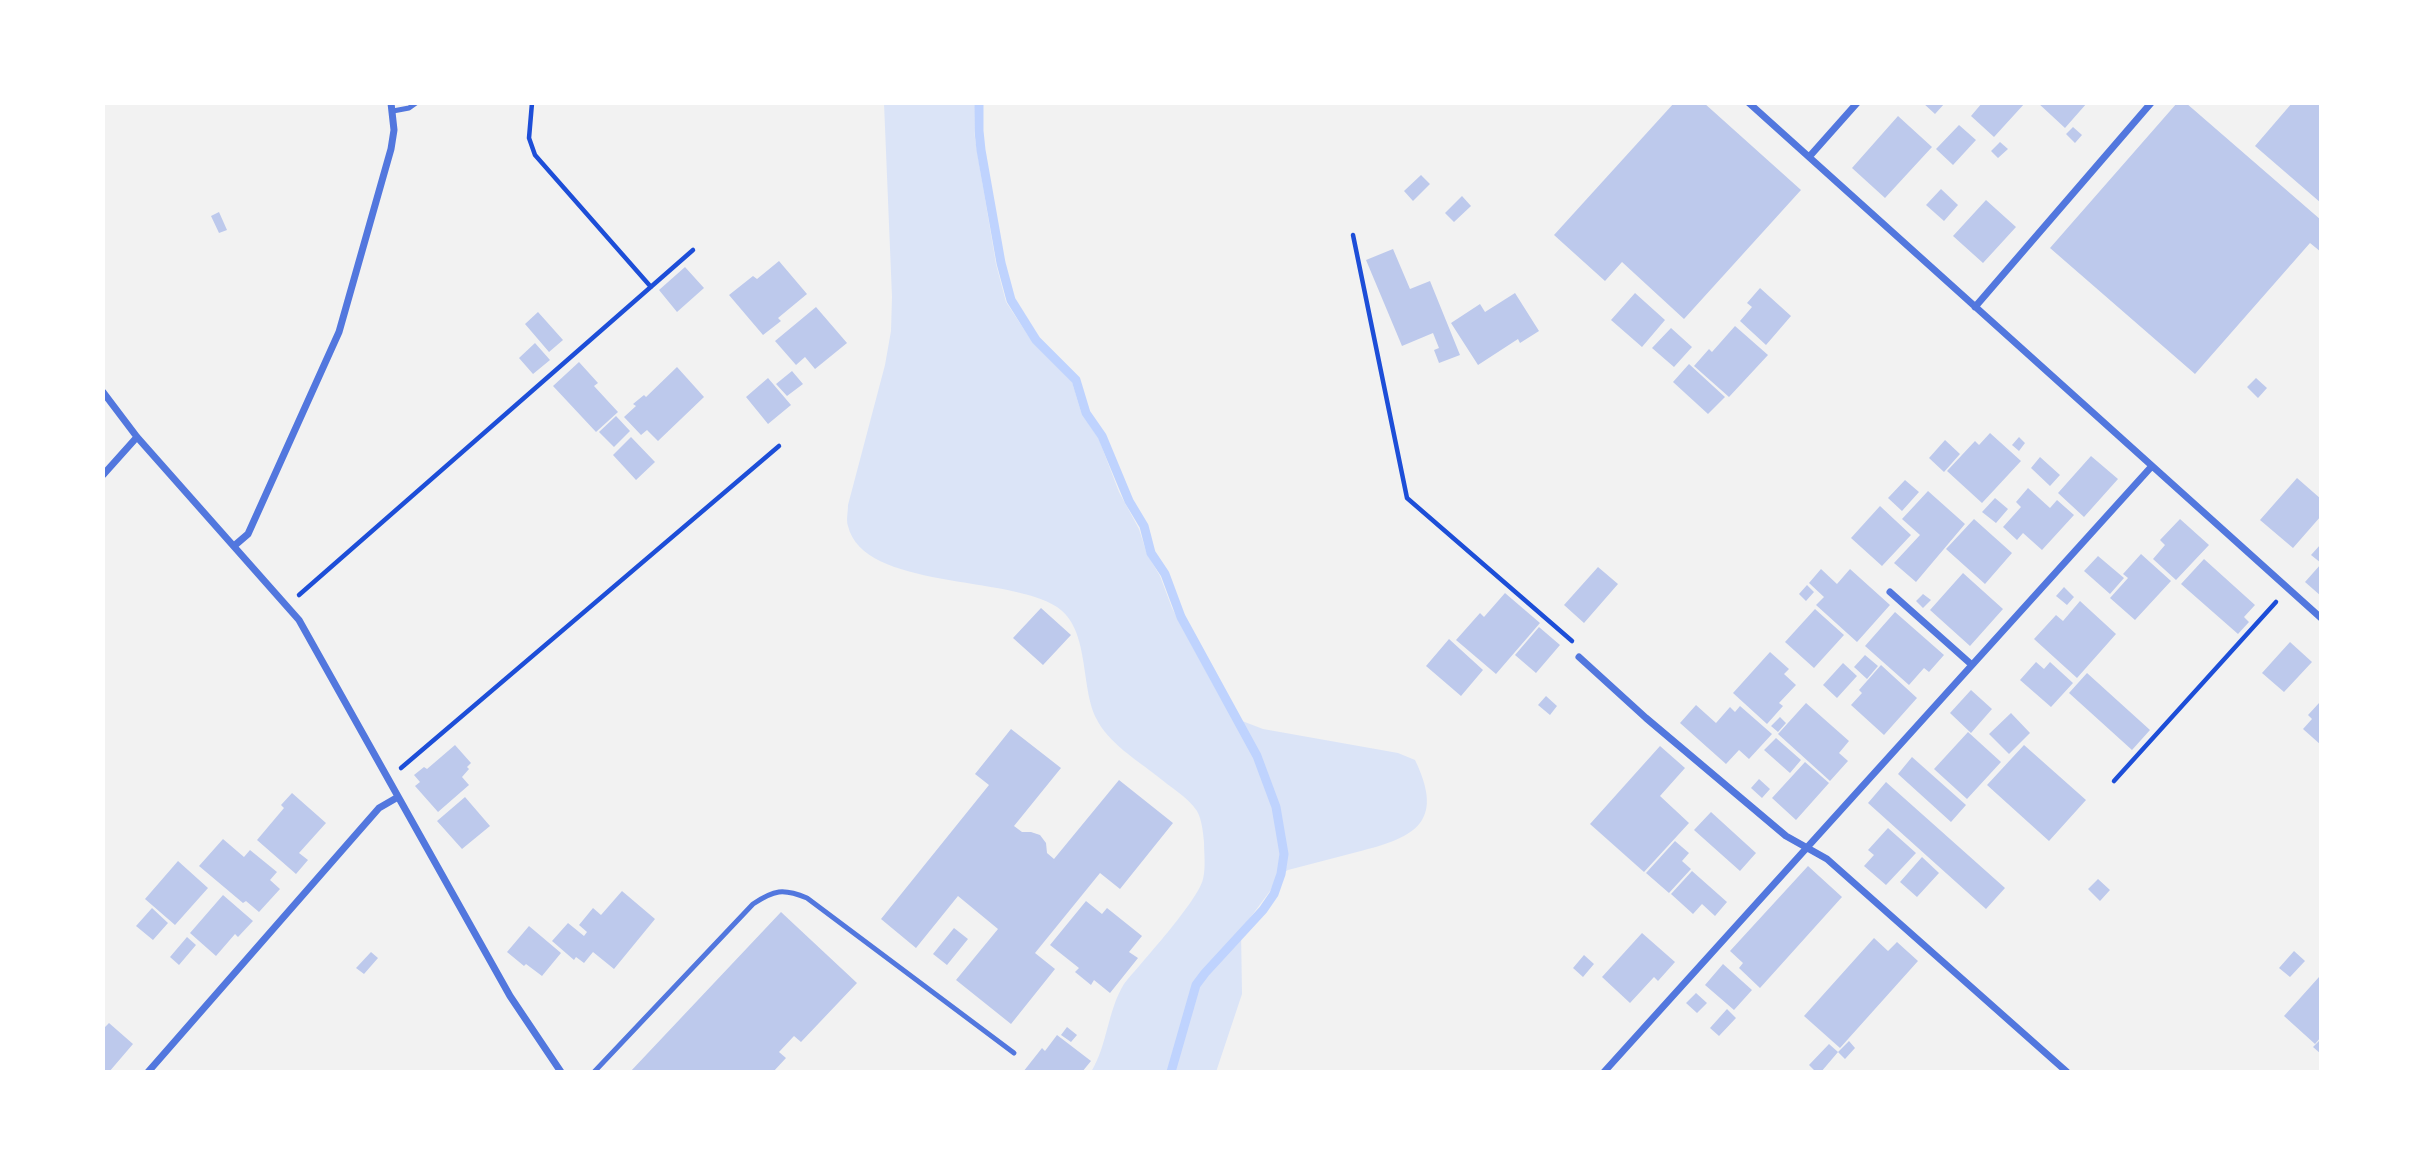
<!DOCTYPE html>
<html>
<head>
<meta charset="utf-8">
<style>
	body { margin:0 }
	#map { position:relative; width:2424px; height:1175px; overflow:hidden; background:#f2f2f2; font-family:"Space Grotesk",sans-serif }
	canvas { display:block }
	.frame { position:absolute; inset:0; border:105px solid #fff; pointer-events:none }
</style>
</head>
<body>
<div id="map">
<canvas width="2424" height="1175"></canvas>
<div class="frame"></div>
</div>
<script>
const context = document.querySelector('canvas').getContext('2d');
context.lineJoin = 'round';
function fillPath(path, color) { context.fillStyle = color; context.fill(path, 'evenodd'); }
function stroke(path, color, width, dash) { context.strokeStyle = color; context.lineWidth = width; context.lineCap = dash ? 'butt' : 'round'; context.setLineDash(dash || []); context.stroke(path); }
const green = new Path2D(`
	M 884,103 L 975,103 L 974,131 L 977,151 L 996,264 L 1006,302 L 1033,343 L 1072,382 L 1082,415 L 1098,437 L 1119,492 L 1139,529 L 1147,554 L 1160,576 L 1172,608 L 1221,699 L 1237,719 L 1263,729 L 1398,753 L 1415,760 C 1446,824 1413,838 1357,852 C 1334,858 1311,864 1288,870 L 1278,876 L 1270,891 L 1241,930 L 1242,994 L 1216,1072 L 1091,1072 C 1108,1044 1107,1012 1124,984 C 1141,963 1198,901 1203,879 C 1206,867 1204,854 1204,842 C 1203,832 1202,820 1197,811 C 1188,797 1170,787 1157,776 C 1137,760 1108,743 1096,718 C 1080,685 1090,629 1057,607 C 1010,575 863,590 848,526 C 846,520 848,512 848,505 L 885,365 L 891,331 L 892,297 Z`);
const stream = new Path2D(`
	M 979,103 L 979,131 L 981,150 L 1001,263 L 1011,300 L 1036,340 L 1076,380 L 1086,413 L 1102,436 L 1129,501 L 1144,526 L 1151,553 L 1165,574 L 1181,617 L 1257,756 L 1276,807 L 1284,854 L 1281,874 L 1274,894 L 1263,910 L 1205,973 L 1196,985 L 1171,1072`);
const building = new Path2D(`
	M 1674,103 L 1704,103 L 1801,190 L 1684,319 L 1622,262 L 1605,281 L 1554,235 Z
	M 1923,103 L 1945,103 L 1935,114 Z
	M 1982,103 L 2025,103 L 1994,137 L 1971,116 Z
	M 2038,103 L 2087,103 L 2065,128 Z
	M 2177,103 L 2186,103 L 2321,220 L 2321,252 L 2310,243 L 2195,374 L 2050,248 Z
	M 2292,103 L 2321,103 L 2321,203 L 2255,146 Z
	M 1898,116 L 1932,147 L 1885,198 L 1852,168 Z
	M 1959,125 L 1976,140 L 1953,165 L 1936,149 Z
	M 2073,127 L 2082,135 L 2075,143 L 2066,134 Z
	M 2000,142 L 2008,149 L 1998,158 L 1991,151 Z
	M 1421,175 L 1430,184 L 1413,201 L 1404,191 Z
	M 1941,189 L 1958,205 L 1944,221 L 1926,205 Z
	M 1462,196 L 1471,206 L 1454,222 L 1445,213 Z
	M 1986,200 L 2016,227 L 1983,263 L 1953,236 Z
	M 219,212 L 227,230 L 219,233 L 211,216 Z
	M 1393,249 L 1410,289 L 1430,281 L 1460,355 L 1439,363 L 1434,350 L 1439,348 L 1433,333 L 1402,346 L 1366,260 Z
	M 779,261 L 807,294 L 778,318 L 781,321 L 763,335 L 729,295 L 753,276 L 757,279 Z
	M 685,267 L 704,288 L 677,312 L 659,290 Z
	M 1760,288 L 1791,316 L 1766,345 L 1740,321 L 1752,307 L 1747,303 Z
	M 1515,293 L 1539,331 L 1520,343 L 1518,339 L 1478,365 L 1451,323 L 1480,304 L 1485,312 Z
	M 1635,293 L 1665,320 L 1642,347 L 1611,320 Z
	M 816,307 L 847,343 L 815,369 L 805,357 L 796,365 L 775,341 Z
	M 538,312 L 563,340 L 549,352 L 525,324 Z
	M 1735,326 L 1768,355 L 1729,397 L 1694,366 L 1709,349 L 1712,352 Z
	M 1671,328 L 1692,347 L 1674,367 L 1652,348 Z
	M 535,343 L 550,360 L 533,374 L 519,358 Z
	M 579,362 L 598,383 L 594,386 L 618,412 L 596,432 L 553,386 Z
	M 1689,364 L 1725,397 L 1708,414 L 1673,382 Z
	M 677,367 L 704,397 L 658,441 L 647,430 L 641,435 L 624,417 L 636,406 L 633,404 L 644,395 L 646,397 Z
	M 792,371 L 803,384 L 787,396 L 776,384 Z
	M 768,378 L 791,405 L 768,424 L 746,397 Z
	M 2256,378 L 2267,388 L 2258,398 L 2247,387 Z
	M 616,416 L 630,431 L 614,447 L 599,432 Z
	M 1990,433 L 2021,461 L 1982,503 L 1947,471 L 1975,441 L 1979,445 Z
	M 631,437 L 655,462 L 636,480 L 613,455 Z
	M 2019,437 L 2025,443 L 2019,451 L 2012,445 Z
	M 1945,440 L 1960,454 L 1944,472 L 1929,458 Z
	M 2091,456 L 2118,479 L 2084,517 L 2058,493 Z
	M 2040,457 L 2060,475 L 2050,486 L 2031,468 Z
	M 2297,478 L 2321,499 L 2321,516 L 2293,548 L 2260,520 Z
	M 1905,480 L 1919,492 L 1902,511 L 1888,498 Z
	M 2028,488 L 2050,508 L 2057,500 L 2074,515 L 2042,550 L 2023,533 L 2017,540 L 2003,527 L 2021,507 L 2016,502 Z
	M 1928,491 L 1965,524 L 1916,582 L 1894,563 L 1920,535 L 1902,519 Z
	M 1995,498 L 2008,509 L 1996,523 L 1982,512 Z
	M 1880,506 L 1911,535 L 1882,566 L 1851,538 Z
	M 1974,519 L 2012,553 L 1985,584 L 1946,549 Z
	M 2180,519 L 2209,545 L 2176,580 L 2153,559 L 2165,545 L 2160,540 Z
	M 2321,544 L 2321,563 L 2311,555 Z
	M 2141,554 L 2171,581 L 2135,620 L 2110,598 L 2128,578 L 2123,574 Z
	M 2098,556 L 2124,578 L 2110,594 L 2084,571 Z
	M 2204,559 L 2255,605 L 2244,617 L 2249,622 L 2238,634 L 2181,584 Z
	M 2321,564 L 2321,596 L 2305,582 Z
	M 1598,567 L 1618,584 L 1584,623 L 1564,605 Z
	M 1821,569 L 1837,584 L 1850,569 L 1890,605 L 1857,642 L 1816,605 L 1824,597 L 1809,583 Z
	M 1963,573 L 2003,609 L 1970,646 L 1930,610 Z
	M 1807,585 L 1814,592 L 1806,601 L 1799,594 Z
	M 2064,587 L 2074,597 L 2067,605 L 2056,596 Z
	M 1505,593 L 1540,623 L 1496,674 L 1456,640 L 1480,613 L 1484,617 Z
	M 1923,594 L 1931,600 L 1923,608 L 1916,601 Z
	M 2080,601 L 2116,634 L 2077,678 L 2034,639 L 2056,615 L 2063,621 Z
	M 1041,608 L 1071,635 L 1043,665 L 1013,638 Z
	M 1815,609 L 1844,635 L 1814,668 L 1785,642 Z
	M 1895,612 L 1944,655 L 1929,672 L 1924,668 L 1909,685 L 1865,646 Z
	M 1539,627 L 1560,645 L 1536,673 L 1515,655 Z
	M 1449,639 L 1483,670 L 1461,696 L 1426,666 Z
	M 2290,642 L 2312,662 L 2284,692 L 2262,673 Z
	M 1770,652 L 1789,669 L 1784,674 L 1796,685 L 1779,703 L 1783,706 L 1767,724 L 1733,693 Z
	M 1865,655 L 1878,666 L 1867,679 L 1854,667 Z
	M 2036,662 L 2044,669 L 2050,662 L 2073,683 L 2051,707 L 2020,680 Z
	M 1843,663 L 1857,676 L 1837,698 L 1823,685 Z
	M 1881,665 L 1917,698 L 1884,735 L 1851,705 L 1862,693 L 1859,690 Z
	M 2087,673 L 2150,730 L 2132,750 L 2069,693 Z
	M 1971,690 L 1992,709 L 1971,733 L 1950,713 Z
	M 1546,696 L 1557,706 L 1550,715 L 1538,705 Z
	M 1806,703 L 1849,741 L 1839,753 L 1848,761 L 1830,781 L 1778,734 Z
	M 2319,703 L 2321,705 L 2321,745 L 2303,729 L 2312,719 L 2308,715 Z
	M 1696,705 L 1716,723 L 1730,707 L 1735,712 L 1740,706 L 1772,734 L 1749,759 L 1739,750 L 1726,764 L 1680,723 Z
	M 2011,713 L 2030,733 L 2009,754 L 1989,734 Z
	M 1780,717 L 1786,723 L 1778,732 L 1771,726 Z
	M 1011,729 L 1061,768 L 1014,826 L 1022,832 L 1031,832 L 1040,835 L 1046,843 L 1047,853 L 1054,859 L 1119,780 L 1173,823 L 1120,889 L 1100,873 L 1035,953 L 1055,969 L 1011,1024 L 956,980 L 998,929 L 958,896 L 916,948 L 881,919 L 989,785 L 975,774 Z
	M 1968,732 L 2001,762 L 1967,799 L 1934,769 Z
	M 1776,738 L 1801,760 L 1790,773 L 1764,750 Z
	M 455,745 L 471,763 L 467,767 L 469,769 L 462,777 L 469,785 L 438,812 L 415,786 L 420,782 L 414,775 L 424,767 L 427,769 Z
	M 2024,745 L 2086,800 L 2049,841 L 1987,785 Z
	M 1660,746 L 1685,768 L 1660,796 L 1689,823 L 1644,872 L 1590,824 Z
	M 1912,757 L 1966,805 L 1951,822 L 1898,774 Z
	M 1805,762 L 1829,783 L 1796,820 L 1772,798 Z
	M 1759,779 L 1770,789 L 1762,798 L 1751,788 Z
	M 1886,782 L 2005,888 L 1986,909 L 1868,803 Z
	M 292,793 L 326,823 L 299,853 L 308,860 L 296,874 L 257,840 L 284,808 L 281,805 Z
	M 465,797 L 490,826 L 462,849 L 437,821 Z
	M 1711,812 L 1756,853 L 1740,871 L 1694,830 Z
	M 1888,828 L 1916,853 L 1886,885 L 1864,866 L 1874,855 L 1868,850 Z
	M 223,839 L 244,857 L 250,850 L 277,872 L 270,880 L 280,889 L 259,912 L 246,901 L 243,903 L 199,866 Z
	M 1675,841 L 1689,853 L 1682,861 L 1691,869 L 1669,893 L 1646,873 Z
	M 1922,857 L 1939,873 L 1917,897 L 1900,882 Z
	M 178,861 L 208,888 L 175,925 L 145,899 Z
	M 1808,866 L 1842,897 L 1760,988 L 1739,968 L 1743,963 L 1730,951 Z
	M 1692,871 L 1727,902 L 1715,916 L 1702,904 L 1693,914 L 1671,894 Z
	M 2098,879 L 2110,890 L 2100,901 L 2088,889 Z
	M 622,891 L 655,919 L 614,969 L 593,952 L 584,963 L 576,957 L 574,960 L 552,941 L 568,923 L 584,936 L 587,932 L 579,925 L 593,908 L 601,915 Z
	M 223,895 L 253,921 L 238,937 L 235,934 L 216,956 L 190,933 Z
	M 1086,901 L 1102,914 L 1107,908 L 1142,936 L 1129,952 L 1138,958 L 1110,993 L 1094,980 L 1091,985 L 1075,972 L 1079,968 L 1050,945 Z
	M 152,908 L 168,923 L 153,940 L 136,926 Z
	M 781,912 L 857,983 L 801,1042 L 794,1036 L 779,1052 L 786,1058 L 773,1072 L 630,1072 Z
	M 529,926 L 561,953 L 542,976 L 526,964 L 524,966 L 507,952 Z
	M 954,928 L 968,939 L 947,965 L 933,954 Z
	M 1642,933 L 1675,962 L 1658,981 L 1654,977 L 1630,1003 L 1602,977 Z
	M 187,937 L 196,945 L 179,965 L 170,957 Z
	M 1874,938 L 1888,951 L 1897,942 L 1918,961 L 1840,1048 L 1804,1016 Z
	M 2294,951 L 2305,961 L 2290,977 L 2279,968 Z
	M 371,952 L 378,958 L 364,974 L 356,968 Z
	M 1584,955 L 1594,964 L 1583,977 L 1573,968 Z
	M 1723,964 L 1752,990 L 1734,1010 L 1705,985 Z
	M 2319,977 L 2321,979 L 2321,1037 L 2315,1044 L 2284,1016 Z
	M 1696,993 L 1707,1003 L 1697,1013 L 1686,1003 Z
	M 1727,1009 L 1736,1018 L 1719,1036 L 1710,1028 Z
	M 109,1023 L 133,1044 L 109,1072 L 103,1072 L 103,1029 Z
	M 1067,1027 L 1077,1035 L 1071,1042 L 1061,1035 Z
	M 1057,1035 L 1091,1061 L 1082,1072 L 1023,1072 L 1042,1048 L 1045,1051 Z
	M 2321,1039 L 2321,1054 L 2313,1047 Z
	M 1849,1041 L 1855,1048 L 1845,1059 L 1838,1052 L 1821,1072 L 1816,1072 L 1809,1065 L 1829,1044 L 1838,1052 Z`);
const path = new Path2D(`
	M 532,103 L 529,138 L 535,155 L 651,287
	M 1353,235 L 1407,498 L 1572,641
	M 299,595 L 693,250
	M 401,768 L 779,446
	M 2114,781 L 2276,602`);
const service = new Path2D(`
	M 393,111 L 409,108 L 416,103
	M 594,1072 L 753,904 C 774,890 783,888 807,898 L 1014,1053`);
const minor = new Path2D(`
	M 1749,103 L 2321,618
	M 1809,157 L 1857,103
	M 1975,307 L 2151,103
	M 103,392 L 137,437 L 299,620 L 510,996 L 561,1072
	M 103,475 L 137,437
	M 234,546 L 248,534 L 339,332 L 391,149 L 394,130 L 391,103
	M 1890,592 L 1972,665
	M 1579,657 L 1646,718 L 1786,836 L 1827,859 L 2067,1072
	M 148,1072 L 379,808 L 398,797
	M 1604,1072 L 2152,466`);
fillPath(green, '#dbe4f7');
stroke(stream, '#bfd3fe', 9);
fillPath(building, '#bdc9ec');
stroke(path, '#1d4ed8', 4.5);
stroke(service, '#5277de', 5);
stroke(minor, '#5277de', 7);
</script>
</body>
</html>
